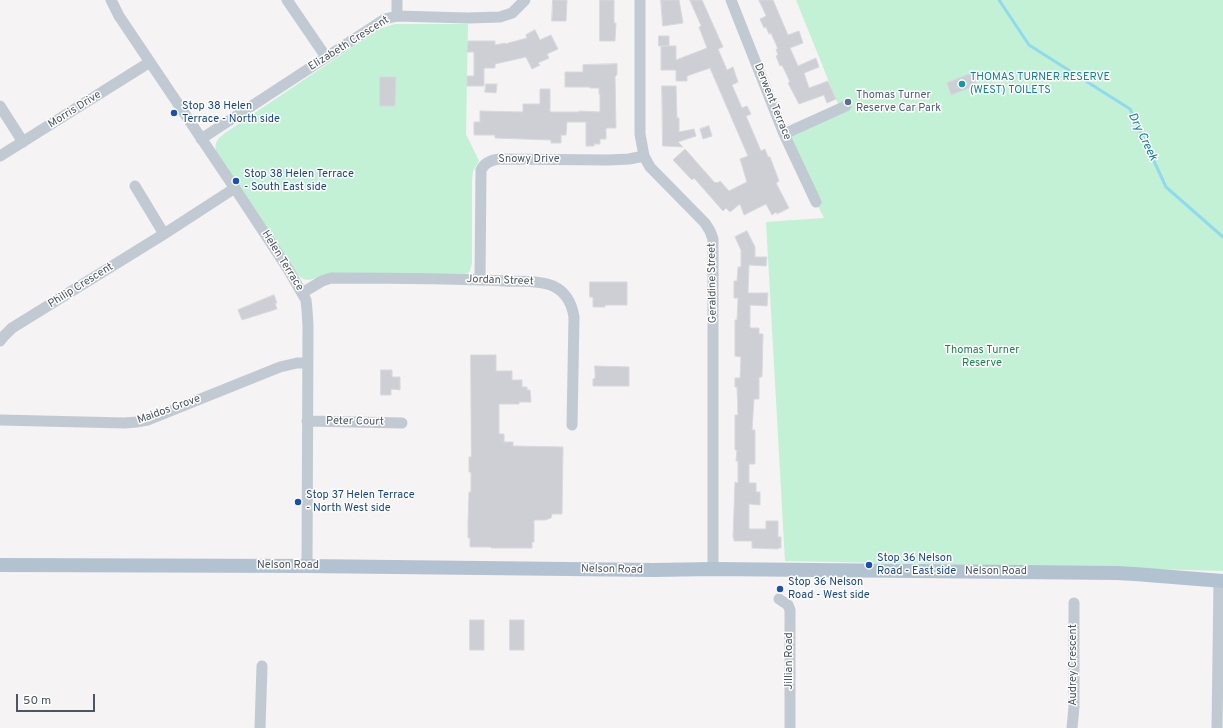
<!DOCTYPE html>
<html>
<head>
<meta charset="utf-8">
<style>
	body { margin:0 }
	#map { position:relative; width:1223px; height:728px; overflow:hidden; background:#f5f3f3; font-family:Overpass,sans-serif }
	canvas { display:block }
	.scale { position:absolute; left:16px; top:694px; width:79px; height:18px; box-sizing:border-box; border:2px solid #4a5661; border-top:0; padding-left:5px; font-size:12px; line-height:14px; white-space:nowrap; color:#4a5661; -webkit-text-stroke:3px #fff; paint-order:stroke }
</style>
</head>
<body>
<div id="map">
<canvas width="1223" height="728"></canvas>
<div class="scale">50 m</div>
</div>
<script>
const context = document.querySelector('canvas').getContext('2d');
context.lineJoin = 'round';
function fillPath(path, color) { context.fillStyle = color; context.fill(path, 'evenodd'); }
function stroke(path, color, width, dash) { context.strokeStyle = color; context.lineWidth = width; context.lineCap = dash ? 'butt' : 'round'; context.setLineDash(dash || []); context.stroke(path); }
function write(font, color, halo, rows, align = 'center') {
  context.font = font + ' Overpass,sans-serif'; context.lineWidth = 3; context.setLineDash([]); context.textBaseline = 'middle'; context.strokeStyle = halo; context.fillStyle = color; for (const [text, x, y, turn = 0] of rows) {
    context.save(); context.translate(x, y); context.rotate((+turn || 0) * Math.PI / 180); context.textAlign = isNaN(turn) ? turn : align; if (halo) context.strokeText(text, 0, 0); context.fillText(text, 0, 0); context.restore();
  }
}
const green = new Path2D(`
	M 796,0 L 1223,0 L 1223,571 L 1082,567 L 785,561 L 766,222 L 824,218 L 816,202 L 784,134 L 838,104 Z
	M 395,24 L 468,24 L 466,134 L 479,161 L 473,171 L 472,180 L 472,263 L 470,271 L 466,275 L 323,276 C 301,284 301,279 289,262 L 216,152 C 214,143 217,139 225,133 L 378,30 L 385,27 Z`);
const stream = new Path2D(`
	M 999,0 L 1029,45 L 1130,109 L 1166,187 L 1223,237`);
const building = new Path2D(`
	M 553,0 L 567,0 L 566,21 L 552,21 Z
	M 600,0 L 614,0 L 614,23 L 616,23 L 615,41 L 600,41 Z
	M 661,0 L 679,0 L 683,23 L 663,26 Z
	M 690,0 L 702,0 L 723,47 L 718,49 L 727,70 L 733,67 L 738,82 L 732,85 L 742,108 L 747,106 L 751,114 L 746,116 L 761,151 L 765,149 L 768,157 L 770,157 L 779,181 L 776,183 L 789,208 L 777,214 L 776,212 L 772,215 L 766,204 L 744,215 L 740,204 L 730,212 L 726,208 L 723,211 L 694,178 L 692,180 L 673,160 L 685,149 L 715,183 L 716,182 L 718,183 L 720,181 L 729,191 L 747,182 L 740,159 L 748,156 L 710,68 L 687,76 L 687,81 L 676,81 L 676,70 L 661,70 L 661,46 L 676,46 L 676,60 L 707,48 L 699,27 L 701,26 Z
	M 759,0 L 773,0 L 788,35 L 799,31 L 803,43 L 790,48 L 798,66 L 816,58 L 819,67 L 804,73 L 809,88 L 828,81 L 836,99 L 827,103 L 824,95 L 799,104 L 788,83 L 790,82 L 782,65 L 780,66 L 776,56 L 778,55 L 776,49 L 778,49 L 771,33 L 769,34 L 766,27 L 764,28 L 760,19 L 766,16 Z
	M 535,30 L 540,40 L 551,35 L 558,49 L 547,54 L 549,58 L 538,63 L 540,65 L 532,69 L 526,57 L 495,64 L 495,68 L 484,68 L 484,86 L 467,86 L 467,76 L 474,76 L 474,52 L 467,52 L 468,41 L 495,41 L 495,45 L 505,43 L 505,44 L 527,38 L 526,35 Z
	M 659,36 L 669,36 L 669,46 L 659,46 Z
	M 617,64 L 617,74 L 616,76 L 615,76 L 616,128 L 606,128 L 606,139 L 600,139 L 600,144 L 594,144 L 594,146 L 586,146 L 586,122 L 567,122 L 566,135 L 561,135 L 561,143 L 551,143 L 551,140 L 495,138 L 495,135 L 474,135 L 474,122 L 480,122 L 480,111 L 523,112 L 523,104 L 540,104 L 540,89 L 550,89 L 550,112 L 579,112 L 579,111 L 600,112 L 600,94 L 599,94 L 599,88 L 590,88 L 590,87 L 565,87 L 565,72 L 583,72 L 583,65 Z
	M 972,73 L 977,85 L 951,95 L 947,83 Z
	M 380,77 L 396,77 L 395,106 L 380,106 Z
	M 486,84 L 497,84 L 496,93 L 485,92 Z
	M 662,86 L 676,86 L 677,118 L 679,118 L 679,132 L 694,129 L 696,136 L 678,142 L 683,147 L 663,146 Z
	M 709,126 L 712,136 L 703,139 L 700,129 Z
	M 747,231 L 755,247 L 755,257 L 767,257 L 766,266 L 749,265 L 748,293 L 768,293 L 767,306 L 750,305 L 750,328 L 759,328 L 759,334 L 763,334 L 762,377 L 759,377 L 759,399 L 754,399 L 752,430 L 755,430 L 755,464 L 749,464 L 749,483 L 756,483 L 756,492 L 760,492 L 760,505 L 749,504 L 749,529 L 766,529 L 766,521 L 778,521 L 778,537 L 781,537 L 781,548 L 778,548 L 778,549 L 752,548 L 752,541 L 734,541 L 734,538 L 733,538 L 735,482 L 738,483 L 738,461 L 736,461 L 737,450 L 735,450 L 735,415 L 738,415 L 737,387 L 735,387 L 735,378 L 740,378 L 741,357 L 735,356 L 735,320 L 737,320 L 738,298 L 734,298 L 734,281 L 737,281 L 738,267 L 741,267 L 741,250 L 735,237 Z
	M 590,282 L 627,282 L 627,305 L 605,305 L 605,307 L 593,307 L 593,297 L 590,297 Z
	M 274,295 L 277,303 L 275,303 L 277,309 L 242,320 L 238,310 Z
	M 471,355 L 496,355 L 496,371 L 512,371 L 512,380 L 522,380 L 522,387 L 527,387 L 527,390 L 530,390 L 531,402 L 519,402 L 519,404 L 499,404 L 499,434 L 504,434 L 504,442 L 513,442 L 513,446 L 563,447 L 562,514 L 552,514 L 551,518 L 545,520 L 534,520 L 534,542 L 532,542 L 532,548 L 491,548 L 491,547 L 470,547 L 470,538 L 468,538 L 468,523 L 469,492 L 471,492 L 471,472 L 469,472 L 469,457 L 471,457 Z
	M 595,366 L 629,367 L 629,386 L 593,386 L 593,379 L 595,378 Z
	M 381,370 L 392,370 L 392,377 L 400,377 L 400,390 L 391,389 L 391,395 L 381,395 Z
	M 470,620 L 484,620 L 484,650 L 470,650 Z
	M 510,620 L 524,620 L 524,650 L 510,650 Z`);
const minor = new Path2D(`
	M 111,0 L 119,16 L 242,199 L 288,269 L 306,300 L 307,310 L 308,326 L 307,566
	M 287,0 L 326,57
	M 640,0 L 640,134 L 644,156 L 650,167 L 705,223 L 710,231 L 713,239 L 713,569
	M 731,0 L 784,134 L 816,202
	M 397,16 L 397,0
	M 0,106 L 23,142
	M 784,134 L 846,106
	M 201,139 L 371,28 L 385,19 L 397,16 L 468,18 L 500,17 L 512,13 L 525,0
	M 0,156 L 150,62
	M 135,186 L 164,234
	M 480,280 L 481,170 C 484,163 492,160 499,159 L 608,160 L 629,159 L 644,156
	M 302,293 L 322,281 L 331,278 C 389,278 447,278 505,281 C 519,282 541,280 553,286 C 566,292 572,304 574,317 L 572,425
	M 0,341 L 4,336 L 12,328 L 164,234 L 235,188
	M 0,420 L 125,423 L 136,422 L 148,420 L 280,367 L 297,363 L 307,363
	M 307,421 L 402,423
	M 779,599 L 788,605 L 790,610 L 790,728
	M 260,728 L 262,666
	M 1072,728 L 1074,707 L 1074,603
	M 1217,728 L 1219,581`);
const major = new Path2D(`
	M 0,565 L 307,566 L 654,570 L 713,569 L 1117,573 L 1135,574 L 1223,581`);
const markers = [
	[962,84,4,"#0f9aa8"],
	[848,102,4,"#5c6f8a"],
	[174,113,4,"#1a4fb4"],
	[236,181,4,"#1a4fb4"],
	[298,502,4,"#1a4fb4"],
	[869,565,4,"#1a4fb4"],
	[780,589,4,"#1a4fb4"]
];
const streetNames = [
	["Elizabeth Crescent",349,44,-32],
	["Derwent Terrace",772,102,68],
	["Morris Drive",75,110,-32],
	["Snowy Drive",529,160],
	["Helen Terrace",282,261,58],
	["Jordan Street",500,281,2],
	["Geraldine Street",713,283,-91],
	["Philip Crescent",81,286,-32],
	["Maidos Grove",169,410,-20],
	["Peter Court",355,422,1],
	["Nelson Road",288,566],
	["Nelson Road",612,570,1],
	["Nelson Road",996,572],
	["Jillian Road",790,661,-90],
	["Audrey Crescent",1074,665,-90]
];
const cultureNames = [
	["THOMAS TURNER RESERVE",970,78],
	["(WEST) TOILETS",970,91]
];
const serviceNames = [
	["Thomas Turner",856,96],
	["Reserve Car Park",856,109]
];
const transitNames = [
	["Stop 38 Helen",182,107],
	["Terrace - North side",182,120],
	["Stop 38 Helen Terrace",244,175],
	["- South East side",244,188],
	["Stop 37 Helen Terrace",306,496],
	["- North West side",306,509],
	["Stop 36 Nelson",877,559],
	["Road - East side",877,572],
	["Stop 36 Nelson",788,583],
	["Road - West side",788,596]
];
const parkNames = [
	["Thomas Turner",982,351],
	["Reserve",982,364]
];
const waterNames = [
	["Dry Creek",1142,137,64]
];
fillPath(green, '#c3f1d5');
stroke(stream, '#90daee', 3);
fillPath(building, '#cdcfd5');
stroke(building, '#d7d9de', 1);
stroke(minor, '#c1cad2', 11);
stroke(major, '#b3c2d1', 14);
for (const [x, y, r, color] of markers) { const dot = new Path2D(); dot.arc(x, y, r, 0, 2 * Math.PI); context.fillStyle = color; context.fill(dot); stroke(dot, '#fff', 1.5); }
write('11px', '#4a5661', '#fff', streetNames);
write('11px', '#0d838f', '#fff', cultureNames, 'left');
write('11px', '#4e5e75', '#fff', serviceNames, 'left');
write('11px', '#164399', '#fff', transitNames, 'left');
write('11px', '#17864f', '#fff', parkNames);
write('italic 12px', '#0c7c9b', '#fff', waterNames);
</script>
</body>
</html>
